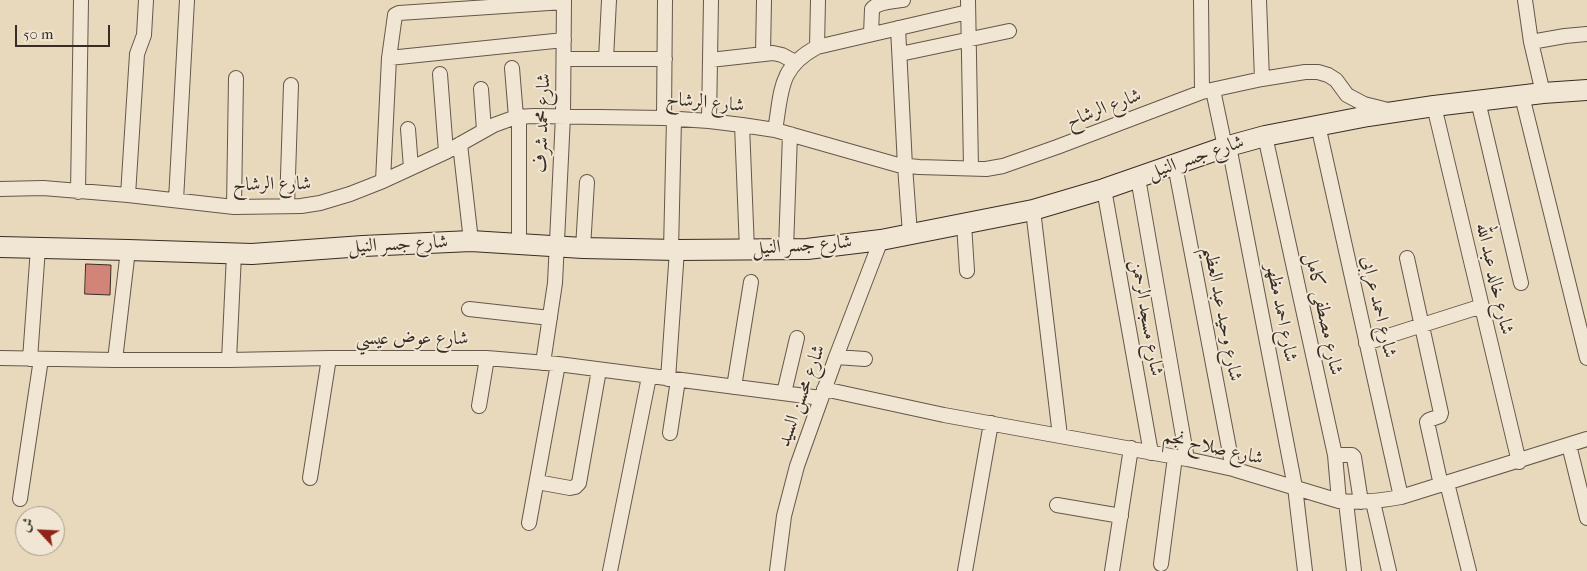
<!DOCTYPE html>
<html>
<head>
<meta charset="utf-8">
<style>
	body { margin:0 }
	#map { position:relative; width:1587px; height:571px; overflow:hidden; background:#e8d8bc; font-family:"IM FELL French Canon",Amiri,serif }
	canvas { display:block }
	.north { position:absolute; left:15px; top:506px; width:50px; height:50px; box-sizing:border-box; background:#f0e6d3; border:1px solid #a69c8d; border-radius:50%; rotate:295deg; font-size:14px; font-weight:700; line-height:20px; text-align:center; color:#382d24 }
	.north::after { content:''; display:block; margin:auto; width:18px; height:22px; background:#8f2418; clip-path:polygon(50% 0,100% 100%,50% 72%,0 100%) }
	.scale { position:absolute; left:15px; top:25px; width:95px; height:22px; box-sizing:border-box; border:2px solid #382d24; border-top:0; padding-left:6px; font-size:15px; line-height:18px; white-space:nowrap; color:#382d24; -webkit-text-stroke:4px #f0e6d3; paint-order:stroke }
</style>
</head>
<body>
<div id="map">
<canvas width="1587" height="571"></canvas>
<div class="north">ش</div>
<div class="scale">50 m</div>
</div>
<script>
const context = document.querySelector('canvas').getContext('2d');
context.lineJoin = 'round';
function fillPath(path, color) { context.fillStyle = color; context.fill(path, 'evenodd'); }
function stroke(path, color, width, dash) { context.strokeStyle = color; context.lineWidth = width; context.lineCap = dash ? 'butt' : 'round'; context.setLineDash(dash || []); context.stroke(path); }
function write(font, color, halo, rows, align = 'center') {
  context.font = font + ' "IM FELL French Canon",Amiri,serif'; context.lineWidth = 4; context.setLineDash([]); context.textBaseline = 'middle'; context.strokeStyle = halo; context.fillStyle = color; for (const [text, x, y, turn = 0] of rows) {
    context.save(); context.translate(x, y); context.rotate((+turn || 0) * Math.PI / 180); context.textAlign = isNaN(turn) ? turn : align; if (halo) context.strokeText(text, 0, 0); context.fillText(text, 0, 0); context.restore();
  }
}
const building = new Path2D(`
	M 86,264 L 111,265 L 110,295 L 85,294 Z`);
const street = new Path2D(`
	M 968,0 L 971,168
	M 1201,0 L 1202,92
	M 1259,0 L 1262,79
	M 1525,0 L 1531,42 L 1543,93
	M 898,28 L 905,166 L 910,234
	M 871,34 L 872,9 C 879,1 893,2 903,0
	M 1531,42 L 1565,36 L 1587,34
	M 817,47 L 818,0
	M 763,54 L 764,0
	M 900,54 L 1009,31
	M 389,58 L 564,40
	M 564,59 L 665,59
	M 606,59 L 609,0
	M 710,60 L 773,53 L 782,55 L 795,62
	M 512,68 L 516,117
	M 440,74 L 446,152
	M 481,89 L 484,130
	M 1213,90 L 1225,147
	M 1522,96 L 1587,358
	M 1478,101 L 1521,283
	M 1434,106 L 1519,462
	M 519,117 L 519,244
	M 664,118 L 665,0
	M 709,121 L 711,0
	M 742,125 L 747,250
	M 1318,125 L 1401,497
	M 408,129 L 411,168
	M 775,130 C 782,91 778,68 817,47 L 968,12
	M 1265,136 L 1335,455 L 1339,501
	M 460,144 L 471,241
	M 1229,146 L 1295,487 L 1305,571
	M 1175,165 L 1233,469
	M 1138,178 L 1187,459
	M 383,181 L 389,58 L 395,15 L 399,13 L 564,2
	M 0,189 L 43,188 L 128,195 L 234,207 L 301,206 L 320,203 L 350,194 L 383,181 L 446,152 L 494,125 L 516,117 L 534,116 L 664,118 L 709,121 L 742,125 L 775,130 L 898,165 L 919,167 L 986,169 L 1003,166 L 1057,147 L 1202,92 L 1262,79 L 1305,72 L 1318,72 L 1328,75 L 1336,80 L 1347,95 L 1364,104 L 1388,110
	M 1104,189 L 1151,453
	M 78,192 L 81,0
	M 128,195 L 137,54 L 144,35 L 146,0
	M 176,200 L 187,0
	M 287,206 L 291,85
	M 234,207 L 236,78
	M 1033,210 L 1060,436
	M 964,224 L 967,271
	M 583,248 L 587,182
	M 786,249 L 790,134
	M 671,250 L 674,119
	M 1407,258 L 1441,413 L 1440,416 L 1429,420 L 1427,422 L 1441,485
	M 469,309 L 550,318
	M 1366,343 L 1482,306
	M 836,357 L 865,359
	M 0,358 L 115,360 L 229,360 L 329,358 L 487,358 L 558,364 L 821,398
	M 30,359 L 38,248
	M 115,360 L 128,250
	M 229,360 L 234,254
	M 543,363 L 555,283 L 563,116 L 564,0
	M 668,379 L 677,250
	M 734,387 L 751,282
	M 824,389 L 944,415 L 1187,459 L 1233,469 L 1339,501 C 1361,503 1380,501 1401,497 L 1587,439
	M 784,393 L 797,338
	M 479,406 L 487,358
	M 670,433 L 678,380
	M 1569,445 L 1587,518
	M 1335,455 L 1352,455 L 1354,457 L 1361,502
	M 310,478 L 329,358
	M 537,482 L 570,488 L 575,487 L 579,483 L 599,370
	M 1447,483 L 1469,571
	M 20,499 L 41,359
	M 1346,502 L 1354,571
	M 1373,502 L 1389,571
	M 1057,505 L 1121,516
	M 529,523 L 558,364
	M 1161,564 L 1175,457
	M 610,571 L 649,377
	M 777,571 L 784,516 L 797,466 L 836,357 L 881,240
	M 965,571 L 991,423
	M 1112,571 L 1131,448`);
const secondary = new Path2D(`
	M 0,247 L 128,250 L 252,254 L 363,246 L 471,241 L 583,248 L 677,250 L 807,249 L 881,240 L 1033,210 L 1104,189 L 1225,147 L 1265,136 L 1368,116 L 1434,106 L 1543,93 L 1587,90`);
const streetNames = [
	["شارع الرشاح",705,103,5],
	["شارع الرشاح",1104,109,-21],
	["شارع محمد شرف",543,123,-88],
	["شارع جسر النيل",1196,158,-19],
	["شارع الرشاح",272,185,-1],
	["شارع جسر النيل",398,245,-3],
	["شارع جسر النيل",802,246,-4],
	["شارع خالد عبد الله",1494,279,77],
	["شارع احمد عرابى",1378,307,77],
	["شارع احمد مظهر",1281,313,79],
	["شارع وحيد عبد العظيم",1222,314,79],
	["شارع مصطفى كامل",1323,314,78],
	["شارع مسجد الرحمن",1146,318,80],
	["شارع عوض عيسي",412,339],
	["شارع محسن السيد",802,396,-70],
	["شارع صلاح نجم",1213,448,13]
];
fillPath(building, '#d28479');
stroke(building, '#382d24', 1);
stroke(street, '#64584a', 16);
stroke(secondary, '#382d24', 22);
stroke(street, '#f0e6d3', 14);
stroke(secondary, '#f0e6d3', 20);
write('19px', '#382d24', '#f0e6d3', streetNames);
</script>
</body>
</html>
